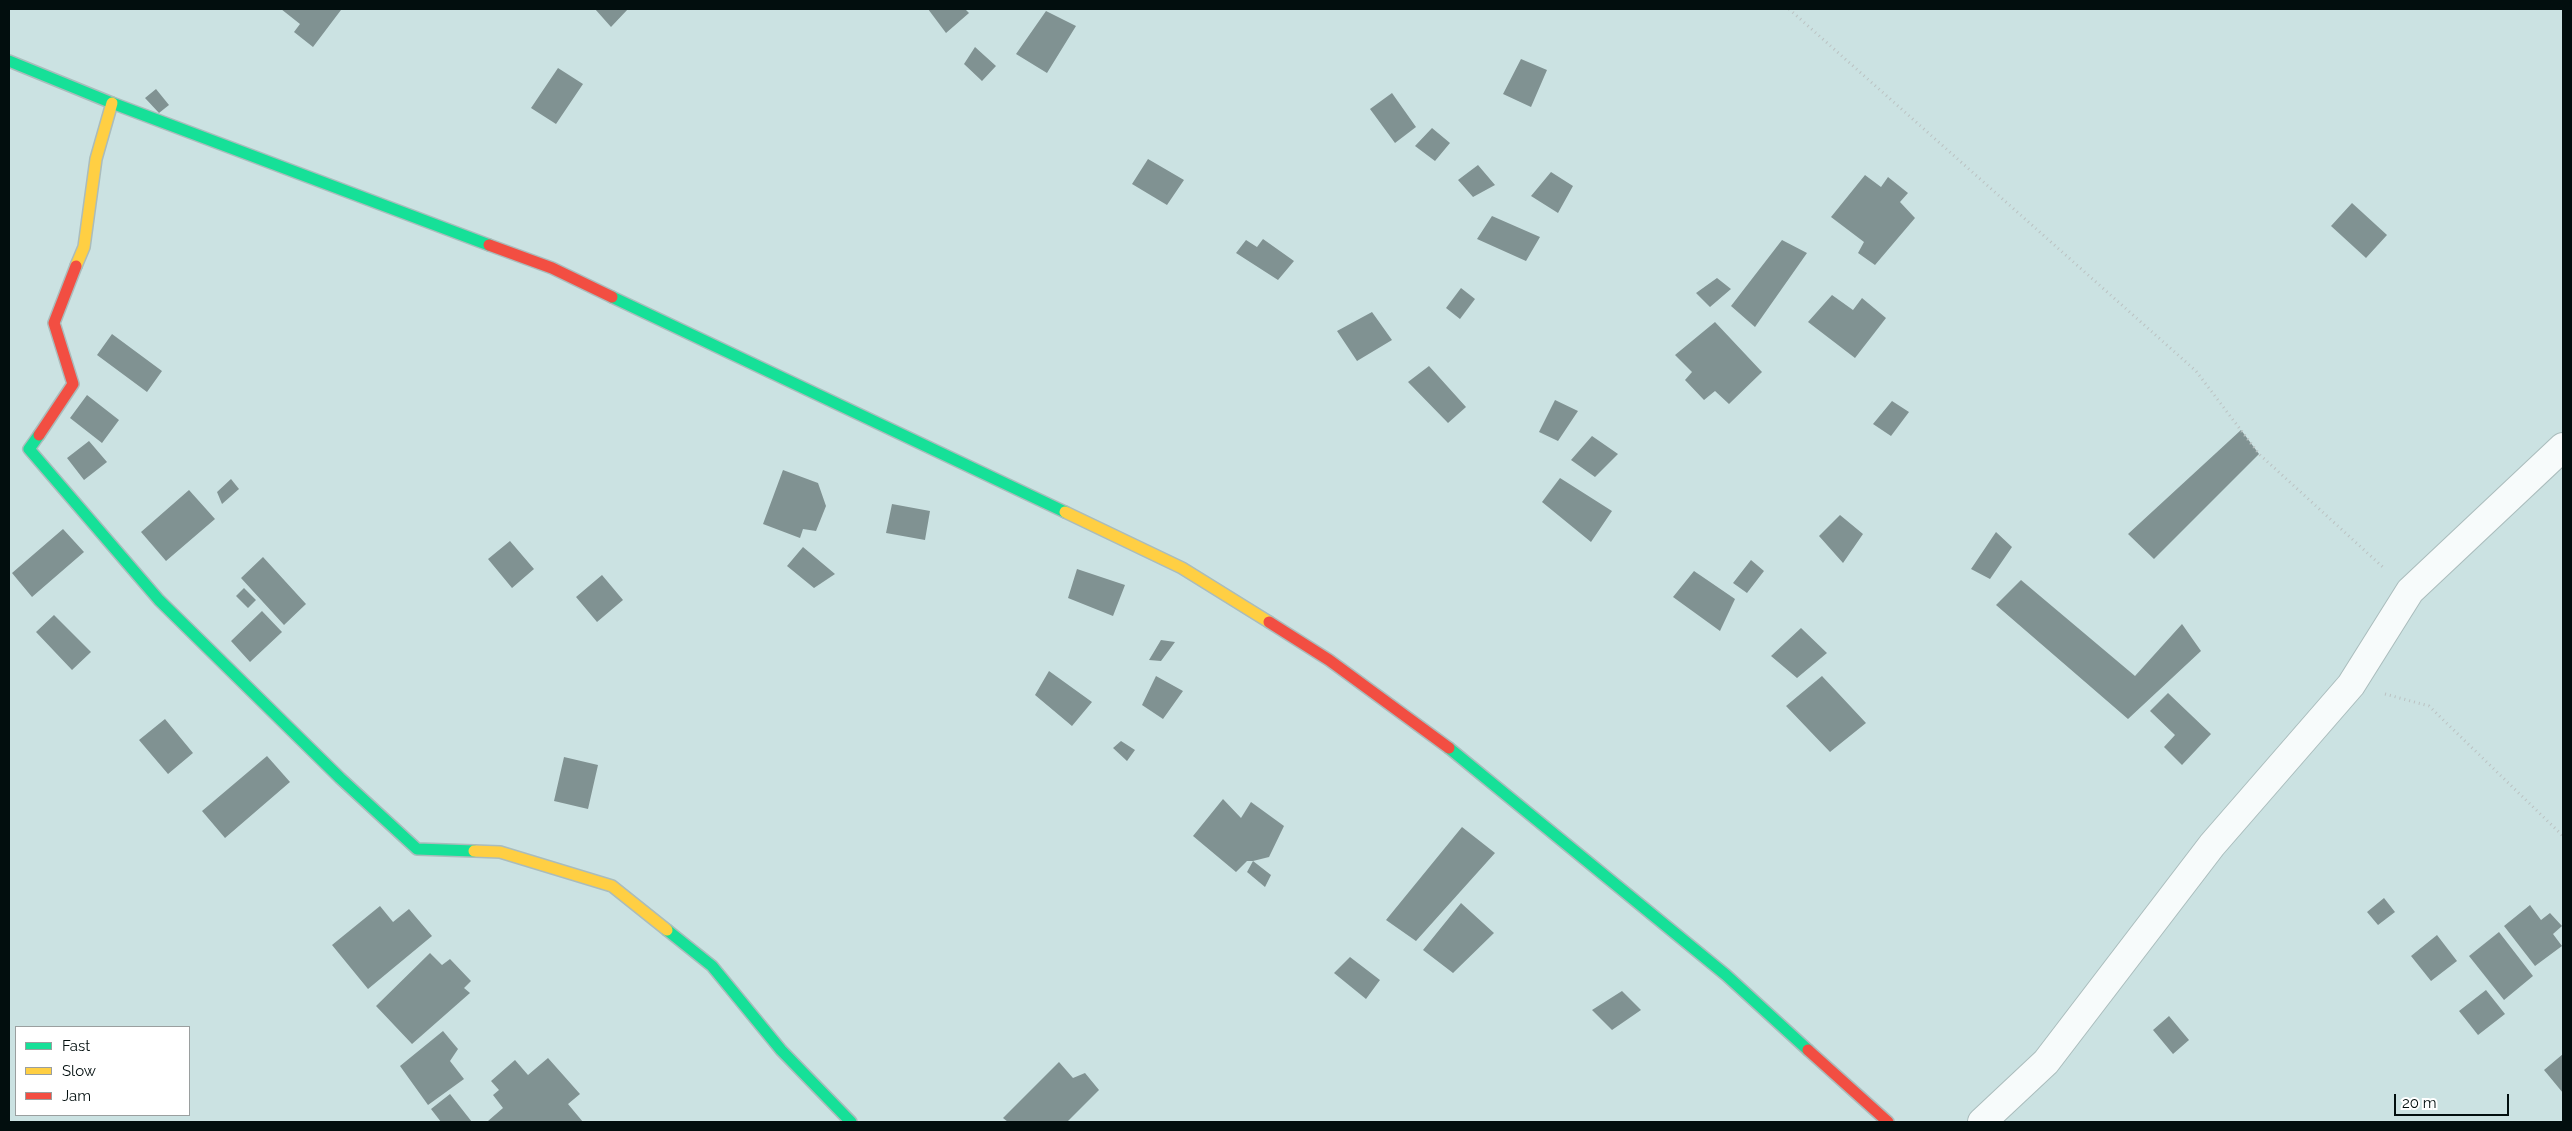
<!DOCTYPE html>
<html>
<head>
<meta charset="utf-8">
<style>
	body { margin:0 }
	#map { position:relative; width:2572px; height:1131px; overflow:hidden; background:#cbe2e2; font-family:Raleway,sans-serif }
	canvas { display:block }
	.frame { position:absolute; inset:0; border:10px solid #020e0e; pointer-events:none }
	.legend { position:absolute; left:15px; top:1026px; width:175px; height:90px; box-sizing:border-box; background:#fff; border:1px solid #9a9f9f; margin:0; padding:6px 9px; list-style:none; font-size:15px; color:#020e0e }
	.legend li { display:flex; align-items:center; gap:10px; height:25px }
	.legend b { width:25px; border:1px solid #9a9f9f }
	.scale { position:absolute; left:2394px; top:1094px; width:115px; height:22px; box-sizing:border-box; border:2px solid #020e0e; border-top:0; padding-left:6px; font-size:15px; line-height:18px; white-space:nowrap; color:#020e0e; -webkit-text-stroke:4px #fff; paint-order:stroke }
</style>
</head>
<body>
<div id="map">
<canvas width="2572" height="1131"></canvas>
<div class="frame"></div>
<ul class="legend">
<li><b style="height:6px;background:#16e098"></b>Fast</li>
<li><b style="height:6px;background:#ffcf43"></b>Slow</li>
<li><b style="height:6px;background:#f24e42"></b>Jam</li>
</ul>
<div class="scale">20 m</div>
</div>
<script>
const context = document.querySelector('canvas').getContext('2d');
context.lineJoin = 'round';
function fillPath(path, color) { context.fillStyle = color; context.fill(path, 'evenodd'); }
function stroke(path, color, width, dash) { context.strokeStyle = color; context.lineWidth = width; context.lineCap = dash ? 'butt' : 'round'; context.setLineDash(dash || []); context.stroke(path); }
const building = new Path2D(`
	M 281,9 L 340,9 L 341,10 L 313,47 L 294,32 L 300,24 Z
	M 595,9 L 628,9 L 611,27 Z
	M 928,9 L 965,9 L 969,13 L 946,33 Z
	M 1046,11 L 1076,26 L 1047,73 L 1016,54 Z
	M 975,47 L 996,66 L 982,81 L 964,64 Z
	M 1521,59 L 1547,70 L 1531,107 L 1503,94 Z
	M 558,68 L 583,84 L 556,124 L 531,108 Z
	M 156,89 L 169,105 L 159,113 L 145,98 Z
	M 1392,93 L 1416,127 L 1395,143 L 1370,109 Z
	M 1432,128 L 1450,143 L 1435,161 L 1415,146 Z
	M 1148,159 L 1184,180 L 1167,205 L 1132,184 Z
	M 1478,165 L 1495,185 L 1473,197 L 1458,180 Z
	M 1551,172 L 1573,186 L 1558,213 L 1531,196 Z
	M 1865,175 L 1881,187 L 1888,177 L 1908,193 L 1900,202 L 1915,218 L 1875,265 L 1858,253 L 1864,242 L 1831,217 Z
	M 2352,203 L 2387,235 L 2366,258 L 2331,226 Z
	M 1492,216 L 1540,237 L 1526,261 L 1477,239 Z
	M 1263,239 L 1294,261 L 1278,280 L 1236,253 L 1246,240 L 1257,247 Z
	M 1782,240 L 1807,253 L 1755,327 L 1731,306 Z
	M 1717,278 L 1731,289 L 1710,307 L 1696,293 Z
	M 1461,288 L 1475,299 L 1460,319 L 1446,308 Z
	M 1832,295 L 1853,310 L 1862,298 L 1886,318 L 1855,358 L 1808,322 Z
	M 1372,312 L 1392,340 L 1357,361 L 1337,331 Z
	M 1715,322 L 1762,372 L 1729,404 L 1715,391 L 1704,400 L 1685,380 L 1692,372 L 1675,355 Z
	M 112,334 L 162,371 L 147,392 L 97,355 Z
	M 1429,366 L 1466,407 L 1448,423 L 1408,382 Z
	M 87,395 L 119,420 L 102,443 L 70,418 Z
	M 1555,400 L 1578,411 L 1558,441 L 1539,432 Z
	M 1892,401 L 1909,412 L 1891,436 L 1873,424 Z
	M 2241,430 L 2259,454 L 2154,559 L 2128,534 Z
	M 1592,436 L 1618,454 L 1595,477 L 1571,460 Z
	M 89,441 L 107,462 L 84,480 L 67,458 Z
	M 783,470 L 818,483 L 826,506 L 816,531 L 803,529 L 800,538 L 763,524 Z
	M 1560,478 L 1612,511 L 1591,542 L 1542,502 Z
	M 231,479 L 239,489 L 222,504 L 217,492 Z
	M 189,490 L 215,519 L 166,561 L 141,532 Z
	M 892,504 L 930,511 L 925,540 L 886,533 Z
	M 1840,515 L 1863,534 L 1843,563 L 1819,536 Z
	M 63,529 L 84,552 L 32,597 L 12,573 Z
	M 1996,532 L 2012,547 L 1990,579 L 1971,569 Z
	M 510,541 L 534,569 L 512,588 L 488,559 Z
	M 803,547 L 835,574 L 814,588 L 787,566 Z
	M 263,557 L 306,604 L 284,625 L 241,578 Z
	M 1751,560 L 1764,571 L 1747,593 L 1733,583 Z
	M 1077,569 L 1125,585 L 1113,616 L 1068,598 Z
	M 1694,571 L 1735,599 L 1720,631 L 1673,597 Z
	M 602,575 L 623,600 L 597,622 L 576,597 Z
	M 2021,580 L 2135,676 L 2182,624 L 2201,651 L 2128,719 L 1996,605 Z
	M 244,588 L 256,600 L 248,608 L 236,596 Z
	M 262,611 L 282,632 L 250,662 L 231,641 Z
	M 54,615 L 91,652 L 72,670 L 36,632 Z
	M 1801,628 L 1827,653 L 1797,678 L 1771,656 Z
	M 1161,640 L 1175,642 L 1161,661 L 1149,660 Z
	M 1049,671 L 1092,702 L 1072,726 L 1035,695 Z
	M 1156,676 L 1183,691 L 1163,719 L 1142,705 Z
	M 1822,676 L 1866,723 L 1830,752 L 1786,706 Z
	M 2168,693 L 2211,734 L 2182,765 L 2164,747 L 2175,735 L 2150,711 Z
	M 165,719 L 193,753 L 168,774 L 139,740 Z
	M 1121,741 L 1135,750 L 1127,761 L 1113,748 Z
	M 267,756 L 290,782 L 225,838 L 202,811 Z
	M 564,757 L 598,765 L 588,809 L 554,801 Z
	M 1223,799 L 1241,818 L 1251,802 L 1284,826 L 1269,857 L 1253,861 L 1271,875 L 1265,887 L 1247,872 L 1253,861 L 1247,861 L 1236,872 L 1193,836 Z
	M 1462,827 L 1495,853 L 1416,941 L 1386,920 Z
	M 2384,898 L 2395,912 L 2378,925 L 2367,912 Z
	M 1461,903 L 1494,933 L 1453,973 L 1423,950 Z
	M 2530,905 L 2541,920 L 2550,913 L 2562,926 L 2553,934 L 2562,946 L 2535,966 L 2504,926 Z
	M 380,906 L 393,922 L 409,909 L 432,936 L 368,989 L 332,945 Z
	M 2499,932 L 2533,976 L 2504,1000 L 2469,956 Z
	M 2437,935 L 2457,961 L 2431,981 L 2411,956 Z
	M 430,953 L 442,965 L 450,959 L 471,981 L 464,988 L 470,993 L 412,1044 L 376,1006 Z
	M 1350,957 L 1380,980 L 1366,999 L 1334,973 Z
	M 2486,990 L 2505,1014 L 2478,1035 L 2459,1011 Z
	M 1622,991 L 1641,1010 L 1612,1030 L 1592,1010 Z
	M 2169,1016 L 2189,1040 L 2173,1054 L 2153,1030 Z
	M 443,1031 L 458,1049 L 450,1061 L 464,1079 L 428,1105 L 400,1066 Z
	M 2563,1054 L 2563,1093 L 2544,1070 Z
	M 548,1058 L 580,1094 L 568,1104 L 583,1122 L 490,1122 L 488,1121 L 503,1108 L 493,1095 L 499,1090 L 491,1081 L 515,1060 L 528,1075 Z
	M 1059,1062 L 1073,1078 L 1085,1073 L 1099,1090 L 1067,1122 L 1008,1122 L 1003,1118 Z
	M 450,1094 L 472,1122 L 441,1122 L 431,1109 Z`);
const path = new Path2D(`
	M 1789,9 L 2196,371 L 2259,454 L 2385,569
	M 2385,694 L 2429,706 L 2563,836`);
const street = new Path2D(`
	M 1982,1122 L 2046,1062 L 2212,845 L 2351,685 L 2410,591 L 2563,447`);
const fast = new Path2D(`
	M 9,61 L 112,103 L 489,245
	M 612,297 L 1065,512
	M 39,435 L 29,449 L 159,600 L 340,778 L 417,849 L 474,851
	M 1449,748 L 1726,975 L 1808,1050
	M 667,930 L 712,966 L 781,1050 L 851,1122`);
const slow = new Path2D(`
	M 76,266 L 84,247 L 96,159 L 112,103
	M 1065,512 L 1182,568 L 1269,622
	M 474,851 L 500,852 L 612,886 L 667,930`);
const jam = new Path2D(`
	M 489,245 L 552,268 L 612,297
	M 39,435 L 73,384 L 54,323 L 76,266
	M 1269,622 L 1329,660 L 1449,748
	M 1808,1050 L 1888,1122`);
fillPath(building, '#809292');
stroke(street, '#aabcbc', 30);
stroke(fast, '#aabcbc', 14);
stroke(slow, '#aabcbc', 14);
stroke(jam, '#aabcbc', 14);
stroke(path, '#bbc2c2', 3, [1, 4]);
stroke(street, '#f7fbfb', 28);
stroke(fast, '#16e098', 11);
stroke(slow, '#ffcf43', 11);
stroke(jam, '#f24e42', 11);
</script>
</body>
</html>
